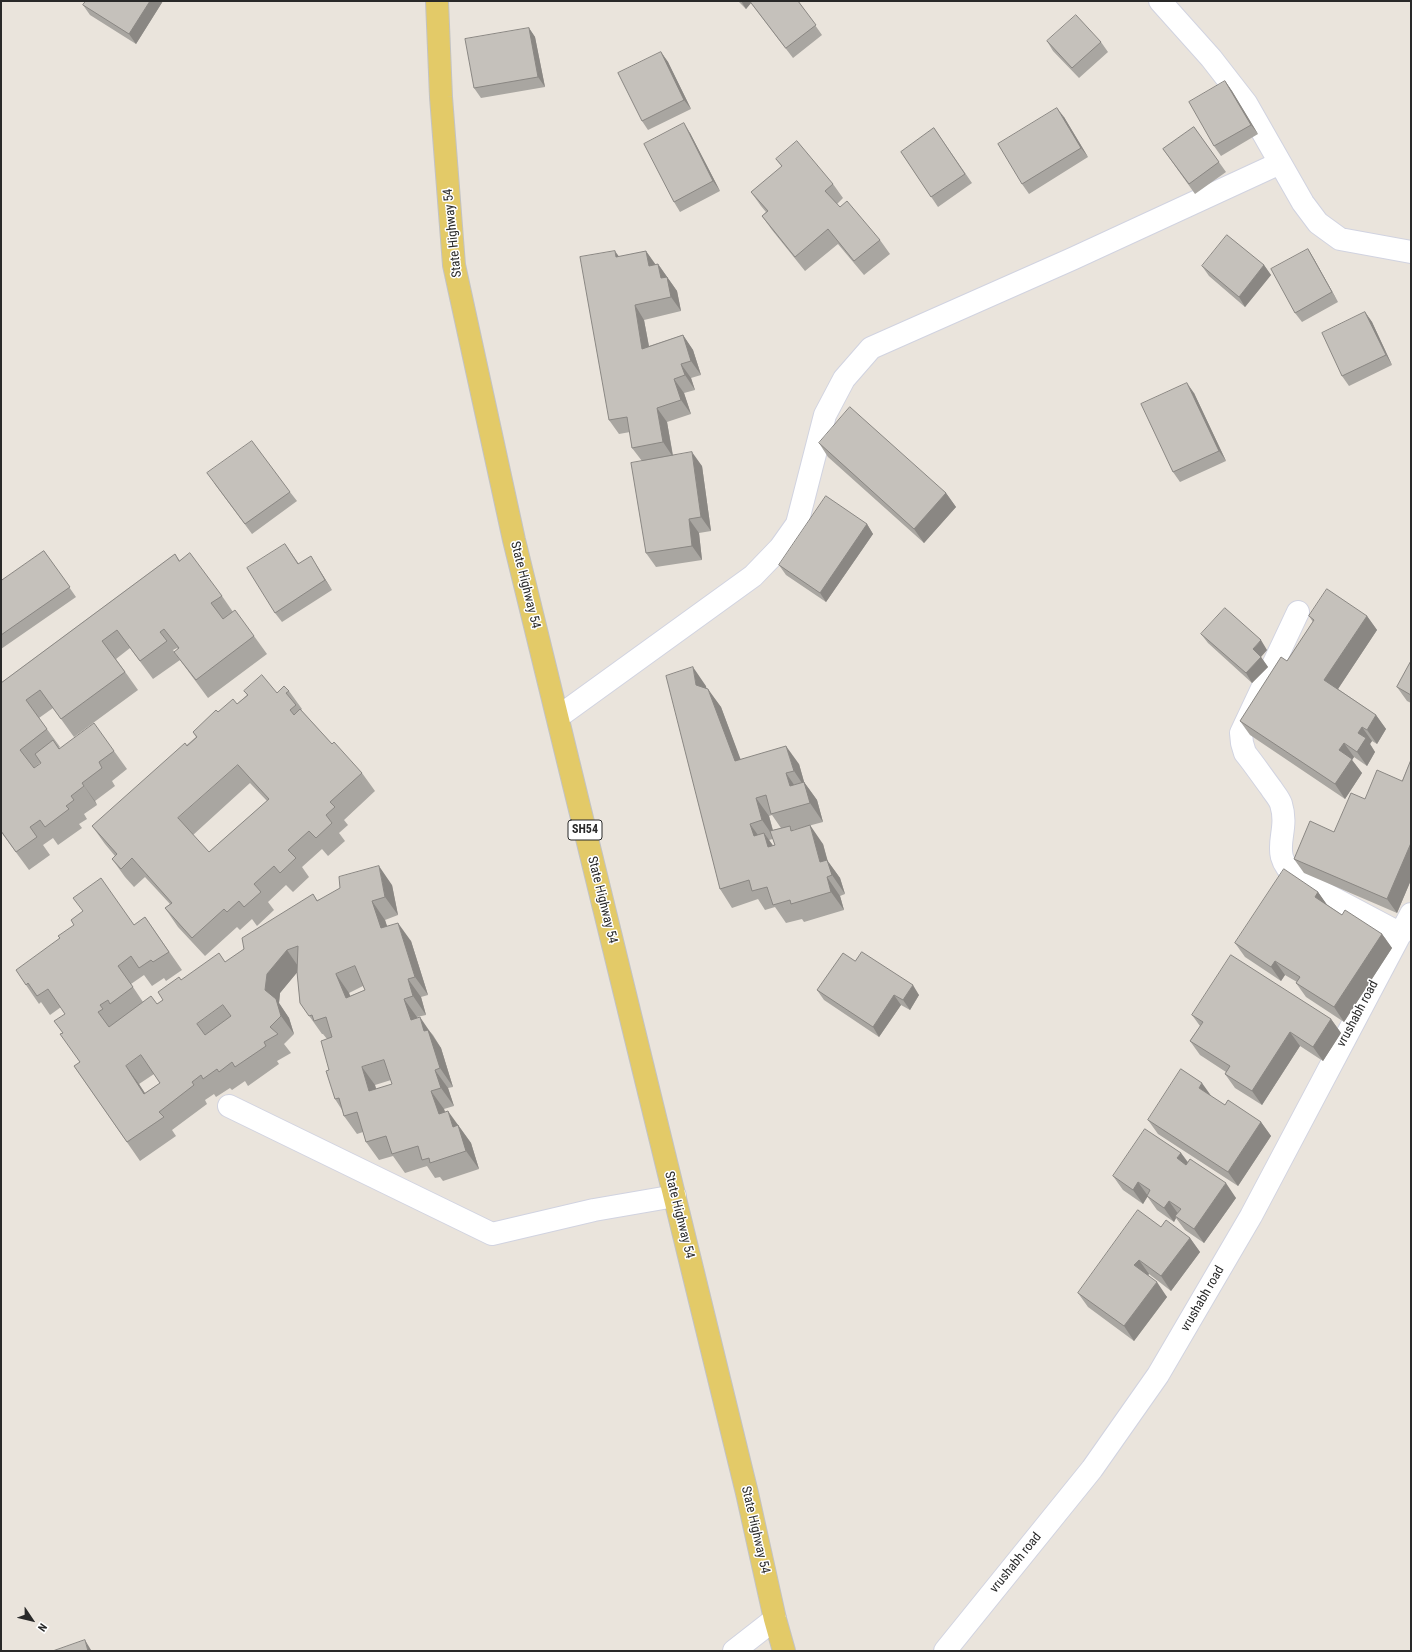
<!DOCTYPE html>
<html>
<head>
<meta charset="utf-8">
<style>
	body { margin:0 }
	#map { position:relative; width:1412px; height:1652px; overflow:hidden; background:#eae4dc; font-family:"Roboto Condensed",sans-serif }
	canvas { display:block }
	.frame { position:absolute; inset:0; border:2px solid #292929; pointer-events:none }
	.north { position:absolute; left:12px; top:1600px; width:40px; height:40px; -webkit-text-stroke:3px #fff; paint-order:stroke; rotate:125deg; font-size:11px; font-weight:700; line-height:16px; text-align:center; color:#292929 }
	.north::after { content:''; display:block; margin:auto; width:14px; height:18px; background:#292929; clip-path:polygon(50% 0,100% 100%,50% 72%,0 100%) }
</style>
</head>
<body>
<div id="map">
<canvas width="1412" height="1652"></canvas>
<div class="frame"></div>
<div class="north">N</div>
</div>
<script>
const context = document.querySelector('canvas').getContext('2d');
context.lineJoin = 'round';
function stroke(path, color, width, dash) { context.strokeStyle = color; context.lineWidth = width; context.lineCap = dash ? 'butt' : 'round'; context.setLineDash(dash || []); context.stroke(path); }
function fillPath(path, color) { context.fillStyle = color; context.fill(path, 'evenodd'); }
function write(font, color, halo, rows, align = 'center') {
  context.font = font + ' "Roboto Condensed",sans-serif'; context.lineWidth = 3; context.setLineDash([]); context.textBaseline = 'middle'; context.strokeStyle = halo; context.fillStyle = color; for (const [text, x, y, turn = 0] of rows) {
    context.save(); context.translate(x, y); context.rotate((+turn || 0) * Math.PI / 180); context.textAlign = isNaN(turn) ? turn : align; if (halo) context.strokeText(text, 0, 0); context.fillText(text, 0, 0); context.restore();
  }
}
const minor = new Path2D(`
	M 1160,1 L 1211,58 L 1246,103 L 1303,203 L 1318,223 L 1340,239 L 1411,252
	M 1298,612 L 1241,733 L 1242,743 L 1245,753 C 1254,764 1262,776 1271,788 C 1274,793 1279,798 1281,804 C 1291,836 1265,852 1299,880 L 1401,934
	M 558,717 L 753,576 L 780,548 L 797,524 L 825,415 L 844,379 L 871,348 L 1072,259 L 1280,163
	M 229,1106 L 492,1234 L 594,1210 L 675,1196
	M 734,1651 L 775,1619
	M 945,1651 L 1092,1469 L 1158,1375 L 1251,1216 L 1411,914`);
const primary = new Path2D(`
	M 437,1 L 441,97 L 454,265 L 514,540 L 747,1493 L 775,1619 L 784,1651`);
const wall = new Path2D(`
	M 163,1 L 136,44 L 90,15 L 83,5 Z
	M 738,1 L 798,1 L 822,35 L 793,58 L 751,3 L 746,9 Z
	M 529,28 L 535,37 L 545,87 L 481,98 L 474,88 Z
	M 1047,41 L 1101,42 L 1108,52 L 1079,78 L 1053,51 Z
	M 661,52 L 668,62 L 691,109 L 648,130 L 642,121 Z
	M 1225,81 L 1232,91 L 1258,134 L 1221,156 L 1214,146 Z
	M 1064,117 L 1088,157 L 1029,194 L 1022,184 Z
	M 1194,127 L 1226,172 L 1195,194 L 1163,149 Z
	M 934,128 L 972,183 L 938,207 L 901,152 Z
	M 690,133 L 720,191 L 680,212 L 674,202 Z
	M 776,159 L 833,184 L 843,198 L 837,204 L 840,207 L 880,240 L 890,254 L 864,275 L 838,244 L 805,271 L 772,230 L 762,216 L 766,212 L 761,206 L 751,192 L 782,167 Z
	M 1308,249 L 1314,259 L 1338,302 L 1302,322 L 1295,313 Z
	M 646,251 L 655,265 L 658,264 L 677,291 L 681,311 L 644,320 L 649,346 L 683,335 L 693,350 L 701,375 L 691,378 L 695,390 L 684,393 L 691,414 L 667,422 L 673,455 L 702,466 L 711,531 L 699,533 L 702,560 L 656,567 L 646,553 L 642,461 L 632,448 L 630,432 L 619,434 L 609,420 L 619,257 Z
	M 1264,265 L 1271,275 L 1245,307 L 1209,276 L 1202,266 Z
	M 1365,312 L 1372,322 L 1392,365 L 1349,386 L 1342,376 Z
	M 1194,393 L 1226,461 L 1180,482 L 1173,472 Z
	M 819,443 L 946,493 L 956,507 L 924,543 L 828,457 Z
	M 214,483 L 290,492 L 297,501 L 252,534 Z
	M 867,524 L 873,534 L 826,602 L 786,575 L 779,565 Z
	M 285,544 L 299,564 L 317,566 L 332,590 L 282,622 L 275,613 Z
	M 44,551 L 76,597 L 1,649 L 1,581 Z
	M 175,554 L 180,561 L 222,596 L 233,612 L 254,636 L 267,654 L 208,698 L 174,652 L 178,649 L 177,648 L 173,650 L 180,660 L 153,679 L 130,648 L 116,659 L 138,690 L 74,737 L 53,708 L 39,718 L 60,747 L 59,748 L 114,751 L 127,769 L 112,781 L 115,786 L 95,801 L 97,805 L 84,814 L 87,819 L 79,824 L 82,828 L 58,845 L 53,838 L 43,845 L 50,855 L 29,870 L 1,832 L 1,683 ZM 41,762 L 41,763 L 34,768 Z
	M 1309,616 L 1367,616 L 1377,630 L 1338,689 L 1376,715 L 1386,729 L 1377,744 L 1372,741 L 1370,744 L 1375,752 L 1367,766 L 1354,757 L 1352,760 L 1362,773 L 1345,799 L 1250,735 L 1240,721 L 1287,661 L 1313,622 Z
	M 1201,634 L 1267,650 L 1261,657 L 1268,667 L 1252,683 L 1208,643 Z
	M 1411,661 L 1411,703 L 1407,701 L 1397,687 Z
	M 706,686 L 706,688 L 721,707 L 740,759 L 799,764 L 804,782 L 817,800 L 823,822 L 793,830 L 823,844 L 827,860 L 840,878 L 845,894 L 840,896 L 844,910 L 804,922 L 802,919 L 786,923 L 775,907 L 765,910 L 758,899 L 732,908 L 720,889 ZM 772,815 L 781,828 L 773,830 L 769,816 ZM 773,839 L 775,845 L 773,846 L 769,840 Z
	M 244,691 L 277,693 L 289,691 L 302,709 L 301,710 L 332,744 L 362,773 L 375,791 L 344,820 L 348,825 L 339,833 L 345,841 L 328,856 L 322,849 L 302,867 L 309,877 L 293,892 L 286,885 L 268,902 L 274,910 L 257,926 L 252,919 L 240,930 L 237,927 L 205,956 L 178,927 L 165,908 L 170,904 L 145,877 L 134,887 L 125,877 L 112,859 L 115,856 L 105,844 L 92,826 L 196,737 L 193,732 L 218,712 L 237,704 L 247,695 ZM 250,783 L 267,801 L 209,852 L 193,835 Z
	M 1411,760 L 1411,880 L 1397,913 L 1304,873 L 1294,859 L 1334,832 L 1365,799 L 1402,781 Z
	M 392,885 L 398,915 L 385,920 L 387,926 L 411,941 L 428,995 L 421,997 L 426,1015 L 417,1017 L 433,1035 L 441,1048 L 453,1087 L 448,1088 L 454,1106 L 444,1109 L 445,1112 L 458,1125 L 471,1143 L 479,1169 L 443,1181 L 440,1177 L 435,1178 L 427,1166 L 405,1173 L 393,1156 L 379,1160 L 366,1142 L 363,1132 L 357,1134 L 344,1116 L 342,1110 L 335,1099 L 329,1070 L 327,1039 L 323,1034 L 322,1034 L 300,1003 L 297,972 L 280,993 L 279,1003 L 289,1018 L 294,1034 L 284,1044 L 291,1053 L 277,1061 L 279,1064 L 248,1086 L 245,1081 L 232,1090 L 230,1088 L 216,1097 L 214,1094 L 205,1100 L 207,1104 L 172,1130 L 176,1136 L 140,1161 L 74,1066 L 80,1062 L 63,1033 L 65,1014 L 61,1007 L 50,1015 L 41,1002 L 39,1004 L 26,985 L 60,938 L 74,925 L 83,911 L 134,925 L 145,917 L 182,970 L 166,981 L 164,978 L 152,986 L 144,975 L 131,984 L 143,1002 L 157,1004 L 163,1000 L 181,980 L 226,962 L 244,949 L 313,894 L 317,900 ZM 363,986 L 365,990 L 350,996 L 349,993 ZM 154,1074 L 160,1083 L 145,1093 L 139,1084 ZM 391,1080 L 392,1084 L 376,1089 L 375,1085 Z
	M 1318,892 L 1326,904 L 1342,915 L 1382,934 L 1392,948 L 1344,1022 L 1306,997 L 1296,983 L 1297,982 L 1285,975 L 1281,981 L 1245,957 L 1235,943 Z
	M 855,961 L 919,995 L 910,1010 L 901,1005 L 879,1037 L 824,1000 L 817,990 Z
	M 1192,1015 L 1331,1019 L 1341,1033 L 1323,1061 L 1300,1046 L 1262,1105 L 1235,1088 L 1225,1074 L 1226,1072 L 1200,1055 L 1190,1041 L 1200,1026 Z
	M 1212,1097 L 1225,1105 L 1261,1122 L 1271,1136 L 1238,1186 L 1158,1134 L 1148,1120 Z
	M 1181,1153 L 1188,1162 L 1236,1198 L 1204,1243 L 1185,1230 L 1176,1218 L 1174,1222 L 1157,1210 L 1147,1196 L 1143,1204 L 1123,1190 L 1113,1176 Z
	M 1161,1227 L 1190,1238 L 1200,1252 L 1171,1291 L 1149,1274 L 1148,1275 L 1167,1297 L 1134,1341 L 1088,1307 L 1078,1293 Z`);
const shadedWall = new Path2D(`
	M 150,1 L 163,1 L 136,44 L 129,34 Z
	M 741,1 L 750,1 L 751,3 L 746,9 Z
	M 529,28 L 535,37 L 545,87 L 538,77 Z
	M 661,52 L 668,62 L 691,109 L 684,100 Z
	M 1225,81 L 1232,91 L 1258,134 L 1251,125 Z
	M 1057,108 L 1064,117 L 1088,157 L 1081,148 Z
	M 684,123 L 690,133 L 720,191 L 713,181 Z
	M 1308,249 L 1314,259 L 1338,302 L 1332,292 Z
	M 615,251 L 625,265 L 616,257 Z
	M 646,251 L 656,265 L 649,266 Z
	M 658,264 L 677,291 L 681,311 L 671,297 L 661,278 Z
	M 1264,265 L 1271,275 L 1245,307 L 1239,297 Z
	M 635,305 L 644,320 L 652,363 L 642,349 Z
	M 1365,312 L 1372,322 L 1392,365 L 1386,355 Z
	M 683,335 L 693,350 L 701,375 L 691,361 Z
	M 681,364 L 691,378 L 695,390 L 685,375 Z
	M 674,379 L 684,393 L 691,414 L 681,400 Z
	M 1187,383 L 1194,393 L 1226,461 L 1219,451 Z
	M 657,408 L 667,422 L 673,457 L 663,442 Z
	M 692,452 L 702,466 L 711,531 L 701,517 Z
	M 946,493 L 956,507 L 924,543 L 914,529 Z
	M 689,519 L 699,533 L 702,560 L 692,546 Z
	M 867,524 L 873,534 L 826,602 L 820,593 Z
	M 311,556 L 317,566 L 332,590 L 325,580 Z
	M 1367,616 L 1377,630 L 1334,695 L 1324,680 Z
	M 1261,640 L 1267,650 L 1259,659 L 1253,649 Z
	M 1261,657 L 1268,667 L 1252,683 L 1246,673 Z
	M 693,667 L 706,686 L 709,704 L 696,685 Z
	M 708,689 L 721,707 L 748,779 L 735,761 Z
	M 1376,715 L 1386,729 L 1377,744 L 1367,730 Z
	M 1362,727 L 1372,741 L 1370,744 L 1375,752 L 1367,766 L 1357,752 L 1358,733 Z
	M 1344,743 L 1354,757 L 1352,760 L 1362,773 L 1345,799 L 1335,784 L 1339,750 Z
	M 786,746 L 799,764 L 805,785 L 804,782 L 817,800 L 823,822 L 810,803 L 806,789 L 794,771 Z
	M 786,773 L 799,792 L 790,786 Z
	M 82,783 L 95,801 L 97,805 L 84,786 Z
	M 756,798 L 769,816 L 775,839 L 762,820 Z
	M 750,824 L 763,842 L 754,836 Z
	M 810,825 L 823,844 L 832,876 L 820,862 Z
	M 764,833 L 777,851 L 768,847 Z
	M 1411,843 L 1411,880 L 1397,913 L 1387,899 Z
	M 827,860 L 840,878 L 845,894 L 832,875 Z
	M 379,866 L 392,885 L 398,915 L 385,897 Z
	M 827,877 L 840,896 L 844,910 L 831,892 Z
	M 1318,892 L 1328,906 L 1315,897 Z
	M 372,901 L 385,920 L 394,947 L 381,928 Z
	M 398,923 L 411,941 L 428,995 L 415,977 Z
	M 1382,934 L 1392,948 L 1344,1022 L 1334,1007 Z
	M 287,950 L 300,969 L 280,993 L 279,1003 L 289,1018 L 294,1034 L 281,1016 L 265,990 L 267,974 Z
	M 1275,961 L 1285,975 L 1281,981 L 1271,967 Z
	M 336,974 L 349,993 L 358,1016 L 346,998 Z
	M 408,979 L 421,997 L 426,1015 L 413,996 Z
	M 913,985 L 919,995 L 910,1010 L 903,1000 Z
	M 894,995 L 901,1005 L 879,1037 L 873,1027 Z
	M 404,999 L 417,1017 L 424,1038 L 411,1020 Z
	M 420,1017 L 441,1048 L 453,1087 L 440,1068 L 424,1031 Z
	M 1331,1019 L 1341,1033 L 1323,1061 L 1313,1047 Z
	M 1290,1032 L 1300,1046 L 1262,1105 L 1252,1091 Z
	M 126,1066 L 139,1084 L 157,1112 L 144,1094 Z
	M 362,1067 L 375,1085 L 382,1110 L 369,1091 Z
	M 435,1070 L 448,1088 L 454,1106 L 441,1088 Z
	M 1202,1083 L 1212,1097 L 1199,1088 Z
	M 431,1091 L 444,1109 L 452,1133 L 439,1114 Z
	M 448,1111 L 471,1143 L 479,1169 L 466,1151 L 453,1127 Z
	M 1261,1122 L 1271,1136 L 1238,1186 L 1228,1172 Z
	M 1181,1153 L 1191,1167 L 1187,1173 L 1177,1158 Z
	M 1138,1182 L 1148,1196 L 1143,1204 L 1133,1190 Z
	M 1226,1183 L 1236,1198 L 1204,1243 L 1194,1229 Z
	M 1169,1201 L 1179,1215 L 1175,1216 L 1176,1218 L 1174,1222 L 1164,1208 Z
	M 1190,1238 L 1200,1252 L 1171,1291 L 1161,1276 Z
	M 1139,1260 L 1149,1274 L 1144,1280 L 1134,1265 Z
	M 1157,1282 L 1167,1297 L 1134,1341 L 1124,1326 Z
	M 85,1640 L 91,1650 L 92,1651 L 88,1651 Z`);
const building = new Path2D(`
	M 86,1 L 150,1 L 129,34 L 83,5 Z
	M 750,1 L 798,1 L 816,25 L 786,48 Z
	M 1076,15 L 1101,42 L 1072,68 L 1047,41 Z
	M 529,28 L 538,77 L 474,88 L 465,39 Z
	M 661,52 L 684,100 L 642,121 L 618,73 Z
	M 1225,81 L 1251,125 L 1214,146 L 1189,102 Z
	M 1057,108 L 1081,148 L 1022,184 L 998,144 Z
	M 684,123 L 713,181 L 674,202 L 644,144 Z
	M 1194,127 L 1219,162 L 1189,184 L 1163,149 Z
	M 934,128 L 965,174 L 931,197 L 901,152 Z
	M 797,141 L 833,184 L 825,191 L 840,207 L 847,201 L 880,240 L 854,261 L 828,229 L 795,257 L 762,216 L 768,211 L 751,192 L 782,166 L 776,159 Z
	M 1227,235 L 1264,265 L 1239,297 L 1202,266 Z
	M 1308,249 L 1332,292 L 1295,313 L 1271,269 Z
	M 615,251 L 616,257 L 646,251 L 649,266 L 658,264 L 661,278 L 667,277 L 671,297 L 635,305 L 642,349 L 683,335 L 691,361 L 681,364 L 685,375 L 674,379 L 681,400 L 657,408 L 663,442 L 632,448 L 627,417 L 609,420 L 580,257 Z
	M 1365,312 L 1386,355 L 1342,376 L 1322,333 Z
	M 1187,383 L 1219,451 L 1173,472 L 1141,404 Z
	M 850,407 L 946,493 L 914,529 L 819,443 Z
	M 252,441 L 290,492 L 245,524 L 207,473 Z
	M 692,452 L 701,517 L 689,519 L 692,546 L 646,553 L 631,463 Z
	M 826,496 L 867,524 L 820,593 L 779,565 Z
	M 285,544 L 298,564 L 311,556 L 325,580 L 275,613 L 247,568 Z
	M 44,551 L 70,587 L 1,635 L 1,581 Z
	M 190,553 L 222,596 L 211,603 L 223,619 L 235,610 L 254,636 L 196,680 L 174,652 L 179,648 L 164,629 L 160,632 L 167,641 L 140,661 L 117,630 L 102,641 L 125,672 L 61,719 L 40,690 L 26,700 L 47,729 L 20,750 L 34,768 L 41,763 L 35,754 L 53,740 L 59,749 L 94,723 L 114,751 L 99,762 L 102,768 L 82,783 L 84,786 L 71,796 L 74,800 L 66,806 L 69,809 L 45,827 L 40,820 L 30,827 L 37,837 L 16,852 L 1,831 L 1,683 L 175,554 L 179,561 Z
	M 1327,589 L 1367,616 L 1324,680 L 1376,715 L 1367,730 L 1362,727 L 1358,733 L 1366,738 L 1357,752 L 1344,743 L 1339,750 L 1352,759 L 1335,784 L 1240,721 L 1281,657 L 1287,661 L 1314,620 L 1309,616 Z
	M 1225,608 L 1261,640 L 1253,649 L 1261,657 L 1246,673 L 1201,634 Z
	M 1411,661 L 1411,695 L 1397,687 Z
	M 693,667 L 696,685 L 708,689 L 735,761 L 786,746 L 794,771 L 786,773 L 790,786 L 804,782 L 810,803 L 771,814 L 766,795 L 756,798 L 762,820 L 750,824 L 754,836 L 764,833 L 768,847 L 775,845 L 770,831 L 790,826 L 791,831 L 810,825 L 820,862 L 827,860 L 832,875 L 827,877 L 831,892 L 791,904 L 790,900 L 773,905 L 767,887 L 752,891 L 749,880 L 720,889 L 666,676 Z
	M 262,675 L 277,693 L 284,686 L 289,691 L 286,693 L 296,705 L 290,710 L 294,715 L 300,709 L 332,744 L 334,742 L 362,773 L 330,802 L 335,807 L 326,815 L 332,823 L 316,838 L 309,831 L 288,850 L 296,858 L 280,873 L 274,866 L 254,884 L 261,892 L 244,907 L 239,901 L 227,912 L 224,909 L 192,938 L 165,908 L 172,903 L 132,858 L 121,869 L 112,859 L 117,854 L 92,826 L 185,743 L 187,746 L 197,737 L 193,732 L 216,710 L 218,712 L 233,699 L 237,704 L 248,695 L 244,691 ZM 238,765 L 269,799 L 209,852 L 178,818 Z
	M 1411,760 L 1411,843 L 1387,899 L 1294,859 L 1310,821 L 1334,832 L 1351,793 L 1365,799 L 1377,770 L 1402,781 Z
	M 379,866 L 385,897 L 372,901 L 381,928 L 398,923 L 415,977 L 408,979 L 413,996 L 404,999 L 411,1020 L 420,1017 L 424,1031 L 428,1030 L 440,1068 L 435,1070 L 441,1088 L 431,1091 L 439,1114 L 448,1111 L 453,1127 L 458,1125 L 466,1151 L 430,1163 L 429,1158 L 422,1160 L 418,1146 L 392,1154 L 386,1136 L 366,1142 L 357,1112 L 344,1116 L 339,1098 L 335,1099 L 326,1071 L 329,1070 L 321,1041 L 332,1037 L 326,1017 L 314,1021 L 312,1015 L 309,1016 L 300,1003 L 297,972 L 298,946 L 287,950 L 267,974 L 265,990 L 276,999 L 281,1016 L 270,1027 L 278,1034 L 264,1042 L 266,1046 L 235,1067 L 232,1062 L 219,1072 L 217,1069 L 203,1079 L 201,1075 L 192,1082 L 194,1085 L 159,1112 L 164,1117 L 127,1142 L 74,1066 L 80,1062 L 60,1034 L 63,1033 L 54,1021 L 65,1014 L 48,989 L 37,996 L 28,983 L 26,985 L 16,970 L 60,938 L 58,936 L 74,925 L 71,920 L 83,911 L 73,898 L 101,878 L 134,925 L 145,917 L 169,952 L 153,962 L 151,960 L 139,968 L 131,956 L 118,966 L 133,987 L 110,1004 L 108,1000 L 100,1005 L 103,1009 L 98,1012 L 109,1027 L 151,996 L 157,1004 L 163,1000 L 158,992 L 179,977 L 181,980 L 219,953 L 225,962 L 244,949 L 242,938 L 313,894 L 317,901 L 340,888 L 339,877 ZM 355,966 L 365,990 L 346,998 L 336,974 ZM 223,1005 L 231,1016 L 205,1035 L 197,1024 ZM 141,1055 L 160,1083 L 144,1094 L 126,1066 ZM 384,1060 L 392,1084 L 369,1091 L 362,1067 Z
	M 1284,869 L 1318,892 L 1315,897 L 1342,915 L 1345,910 L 1382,934 L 1334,1007 L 1296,983 L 1300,977 L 1275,961 L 1271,967 L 1235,943 Z
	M 862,952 L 913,985 L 903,1000 L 894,995 L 873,1027 L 817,990 L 843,953 L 855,961 Z
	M 1231,955 L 1331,1019 L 1313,1047 L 1290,1032 L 1252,1091 L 1225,1074 L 1230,1066 L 1190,1041 L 1203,1022 L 1192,1015 Z
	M 1181,1069 L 1202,1083 L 1199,1088 L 1225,1105 L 1228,1100 L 1261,1122 L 1228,1172 L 1148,1120 Z
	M 1145,1129 L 1181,1153 L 1177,1158 L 1186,1165 L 1190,1159 L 1226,1183 L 1194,1229 L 1175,1216 L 1181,1209 L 1169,1201 L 1164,1208 L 1147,1196 L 1150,1190 L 1138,1182 L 1133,1190 L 1113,1176 Z
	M 1138,1210 L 1161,1227 L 1166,1220 L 1190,1238 L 1161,1276 L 1139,1260 L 1134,1265 L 1157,1282 L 1124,1326 L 1078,1293 Z
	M 85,1640 L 88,1651 L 53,1651 Z`);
const shields = [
	[585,830,34]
];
const shieldNames = [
	["SH54",585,830]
];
const streetNames = [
	["State Highway 54",453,233,-96],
	["State Highway 54",525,585,76],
	["State Highway 54",602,900,76],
	["vrushabh road",1358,1014,-62],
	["State Highway 54",679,1215,76],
	["vrushabh road",1203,1299,-60],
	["State Highway 54",755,1530,77],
	["vrushabh road",1016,1563,-51]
];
stroke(minor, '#d1d3e0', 24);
stroke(primary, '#c3c3c3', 24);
stroke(minor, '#fff', 22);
stroke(primary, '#e3ca68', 22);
fillPath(wall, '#a9a6a1');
fillPath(shadedWall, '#8a8783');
fillPath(building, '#c5c1bb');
stroke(building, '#8a8783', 1);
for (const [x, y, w] of shields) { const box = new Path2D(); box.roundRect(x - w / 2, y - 10, w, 20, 3); context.fillStyle = '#fff'; context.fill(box); stroke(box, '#292929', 1); }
write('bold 12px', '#292929', null, shieldNames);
write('13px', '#292929', '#fff', streetNames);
</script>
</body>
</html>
